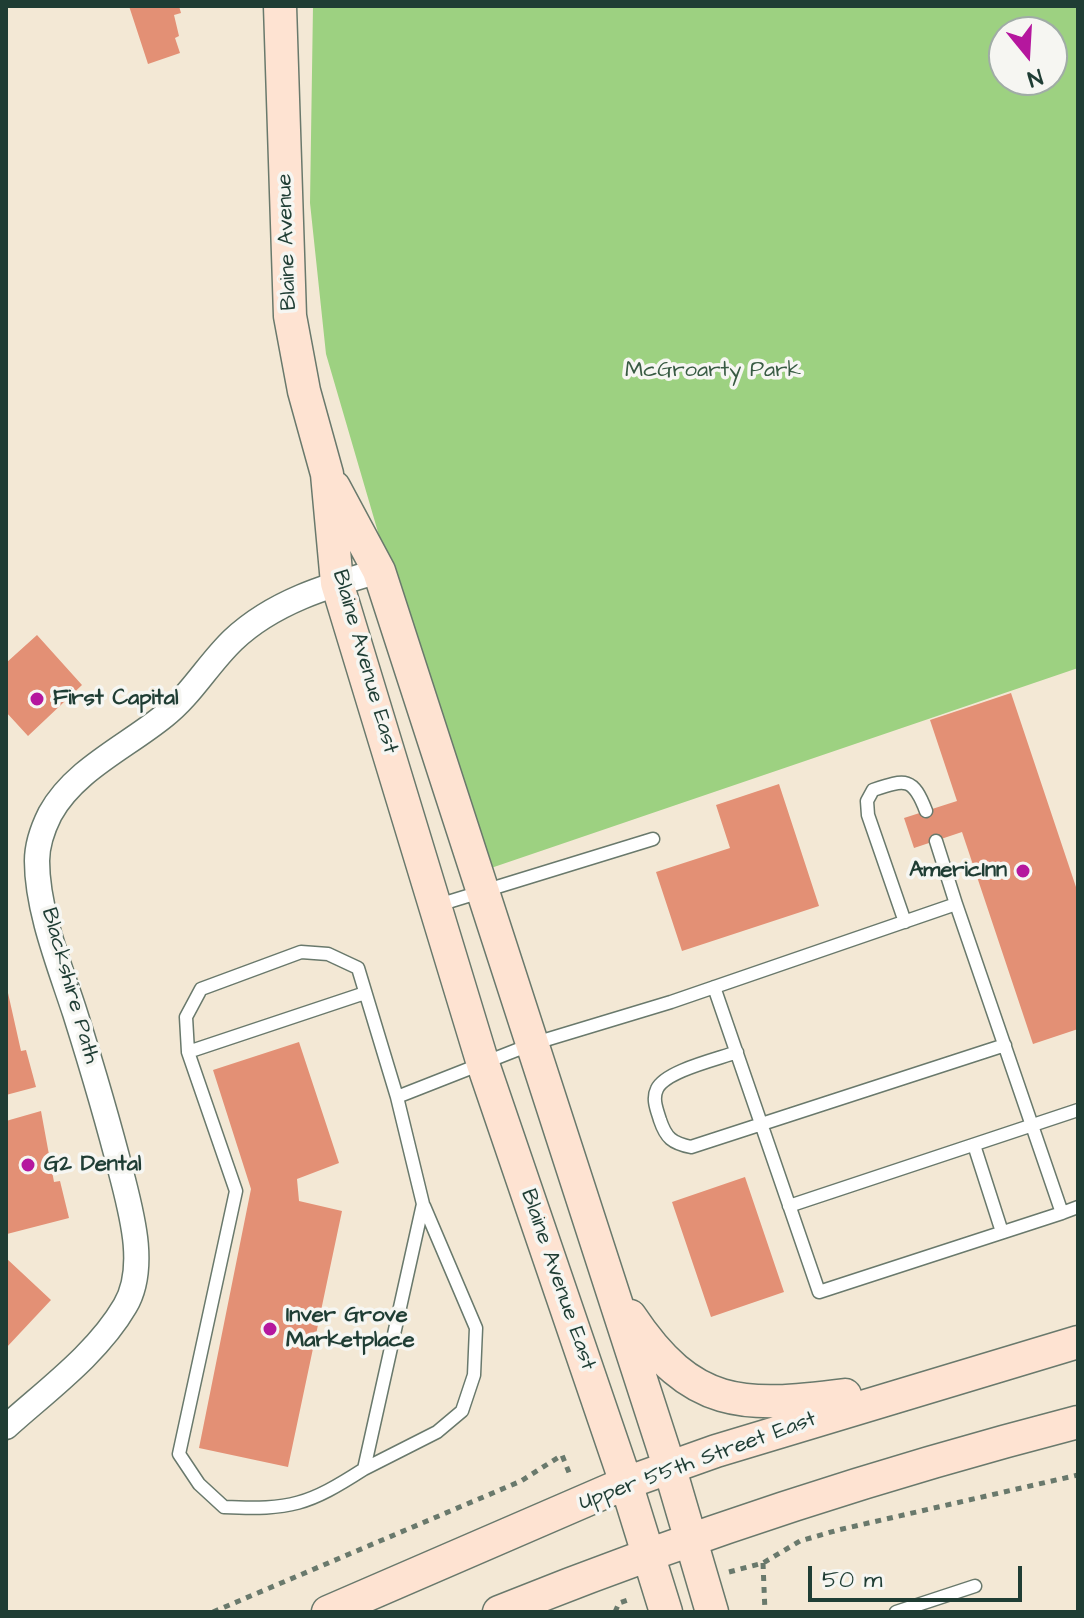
<!DOCTYPE html>
<html>
<head>
<meta charset="utf-8">
<style>
	body { margin:0 }
	#map { position:relative; width:1084px; height:1618px; overflow:hidden; background:#f3e8d5; font-family:"Architects Daughter",sans-serif }
	canvas { display:block }
	.frame { position:absolute; inset:0; border:8px solid #1f3d34; pointer-events:none }
	.north { position:absolute; left:988px; top:16px; width:80px; height:80px; box-sizing:border-box; background:#f6f6f2; border:2px solid #a0aca6; border-radius:50%; rotate:162deg; font-size:22px; font-weight:700; line-height:32px; text-align:center; color:#1f3d34 }
	.north::after { content:''; display:block; margin:auto; width:28px; height:36px; background:#b5179e; clip-path:polygon(50% 0,100% 100%,50% 72%,0 100%) }
	.scale { position:absolute; left:808px; top:1566px; width:214px; height:36px; box-sizing:border-box; border:4px solid #1f3d34; border-top:0; padding-left:10px; font-size:24px; line-height:28px; white-space:nowrap; color:#1f3d34; -webkit-text-stroke:6px #f6f6f2; paint-order:stroke }
</style>
</head>
<body>
<div id="map">
<canvas width="1084" height="1618"></canvas>
<div class="frame"></div>
<div class="north">N</div>
<div class="scale">50 m</div>
</div>
<script>
const context = document.querySelector('canvas').getContext('2d');
context.lineJoin = 'round';
function fillPath(path, color) { context.fillStyle = color; context.fill(path, 'evenodd'); }
function stroke(path, color, width, dash) { context.strokeStyle = color; context.lineWidth = width; context.lineCap = dash ? 'butt' : 'round'; context.setLineDash(dash || []); context.stroke(path); }
function write(font, color, halo, rows, align = 'center') {
  context.font = font + ' "Architects Daughter",sans-serif'; context.lineWidth = 7; context.setLineDash([]); context.textBaseline = 'middle'; context.strokeStyle = halo; context.fillStyle = color; for (const [text, x, y, turn = 0] of rows) {
    context.save(); context.translate(x, y); context.rotate((+turn || 0) * Math.PI / 180); context.textAlign = isNaN(turn) ? turn : align; if (halo) context.strokeText(text, 0, 0); context.fillText(text, 0, 0); context.restore();
  }
}
const green = new Path2D(`
	M 313,6 L 1078,6 L 1078,668 L 491,868 L 380,539 L 326,354 L 310,203 ZM 1004,32 L 1052,32 L 1052,80 L 1004,80 Z`);
const building = new Path2D(`
	M 129,6 L 179,6 L 181,13 L 174,15 L 179,36 L 175,38 L 180,53 L 148,64 Z
	M 37,635 L 82,685 L 28,736 L 6,712 L 6,663 Z
	M 1011,693 L 1078,893 L 1078,1029 L 1033,1044 L 962,832 L 914,848 L 904,818 L 957,801 L 930,720 Z
	M 779,784 L 819,906 L 682,951 L 656,872 L 730,848 L 716,805 Z
	M 6,984 L 21,1051 L 26,1050 L 36,1087 L 6,1095 Z
	M 299,1042 L 339,1163 L 297,1179 L 299,1201 L 342,1211 L 288,1467 L 199,1448 L 251,1189 L 213,1070 Z
	M 41,1111 L 54,1182 L 60,1181 L 69,1218 L 7,1234 L 6,1121 Z
	M 745,1177 L 784,1292 L 711,1317 L 672,1202 Z
	M 6,1258 L 51,1300 L 6,1348 Z`);
const path = new Path2D(`
	M 763,1563 L 765,1612
	M 729,1572 L 763,1563 L 800,1541 L 838,1530 L 1078,1475
	M 213,1612 L 521,1481 L 562,1455 L 570,1475
	M 615,1612 L 619,1603 L 631,1599`);
const lane = new Path2D(`
	M 936,841 L 956,904
	M 435,906 L 653,839
	M 905,922 L 868,815 L 867,801 L 873,790 C 906,779 913,777 926,811
	M 188,1052 L 365,993
	M 737,1052 C 718,1059 665,1071 657,1089 C 652,1099 657,1110 660,1120 C 666,1138 672,1143 691,1147 L 1005,1045
	M 397,1097 L 423,1204 L 364,1469 C 308,1505 291,1510 224,1507 L 199,1484 L 179,1454 L 236,1191 L 188,1052 L 186,1017 L 201,989 L 301,952 L 328,954 L 358,968 L 397,1097 L 532,1044 L 671,1002 L 956,904 L 1062,1213 L 819,1292 L 714,987
	M 974,1145 L 1002,1232
	M 789,1206 L 1078,1110
	M 1062,1213 L 1078,1207
	M 364,1469 L 437,1432 L 462,1411 L 474,1375 L 476,1328 L 424,1206
	M 896,1612 L 975,1586`);
const street = new Path2D(`
	M 6,1427 C 47,1390 97,1354 125,1306 C 147,1269 132,1215 122,1176 C 108,1121 92,1067 75,1013 C 60,967 37,910 37,861 C 37,845 43,828 50,814 C 74,770 126,747 164,716 C 191,695 208,664 233,640 C 273,602 327,586 379,571`);
const secondary = new Path2D(`
	M 280,6 L 290,316 L 304,391 L 327,474 L 337,583 L 483,1064 L 626,1483 L 666,1612
	M 334,487 L 379,571 L 670,1469 L 712,1612
	M 630,1316 C 692,1409 742,1408 845,1395
	M 328,1612 L 626,1483 L 716,1451 L 1078,1342
	M 499,1612 C 688,1536 881,1473 1078,1422`);
const markers = [
	[37,699,8,"#b5179e"],
	[1023,871,8,"#b5179e"],
	[28,1165,8,"#b5179e"],
	[270,1329,8,"#b5179e"]
];
const streetNames = [
	["Blaine Avenue",288,242,-92],
	["Blaine Avenue East",364,662,74],
	["Blackshire Path",69,986,74],
	["Blaine Avenue East",557,1280,71],
	["Upper 55th Street East",698,1462,-20]
];
const parkNames = [
	["McGroarty Park",713,371]
];
const poiNames = [
	["First Capital",53,699],
	["AmericInn",1007,871,"right"],
	["G2 Dental",44,1165],
	["Inver Grove",286,1316],
	["Marketplace",286,1341]
];
fillPath(green, '#9dd181');
fillPath(building, '#e39075');
stroke(lane, '#69796c', 15);
stroke(street, '#69796c', 27);
stroke(secondary, '#69796c', 35);
stroke(path, '#69796c', 5, [6, 6]);
stroke(lane, '#fff', 12);
stroke(street, '#fff', 24);
stroke(secondary, '#fee3d2', 32);
for (const [x, y, r, color] of markers) { const dot = new Path2D(); dot.arc(x, y, r, 0, 2 * Math.PI); context.fillStyle = color; context.fill(dot); stroke(dot, '#f6f6f2', 3); }
write('22px', '#1f3d34', '#f6f6f2', streetNames);
write('22px', '#385b43', '#f6f6f2', parkNames);
write('bold 22px', '#1f3d34', '#f6f6f2', poiNames, 'left');
</script>
</body>
</html>
